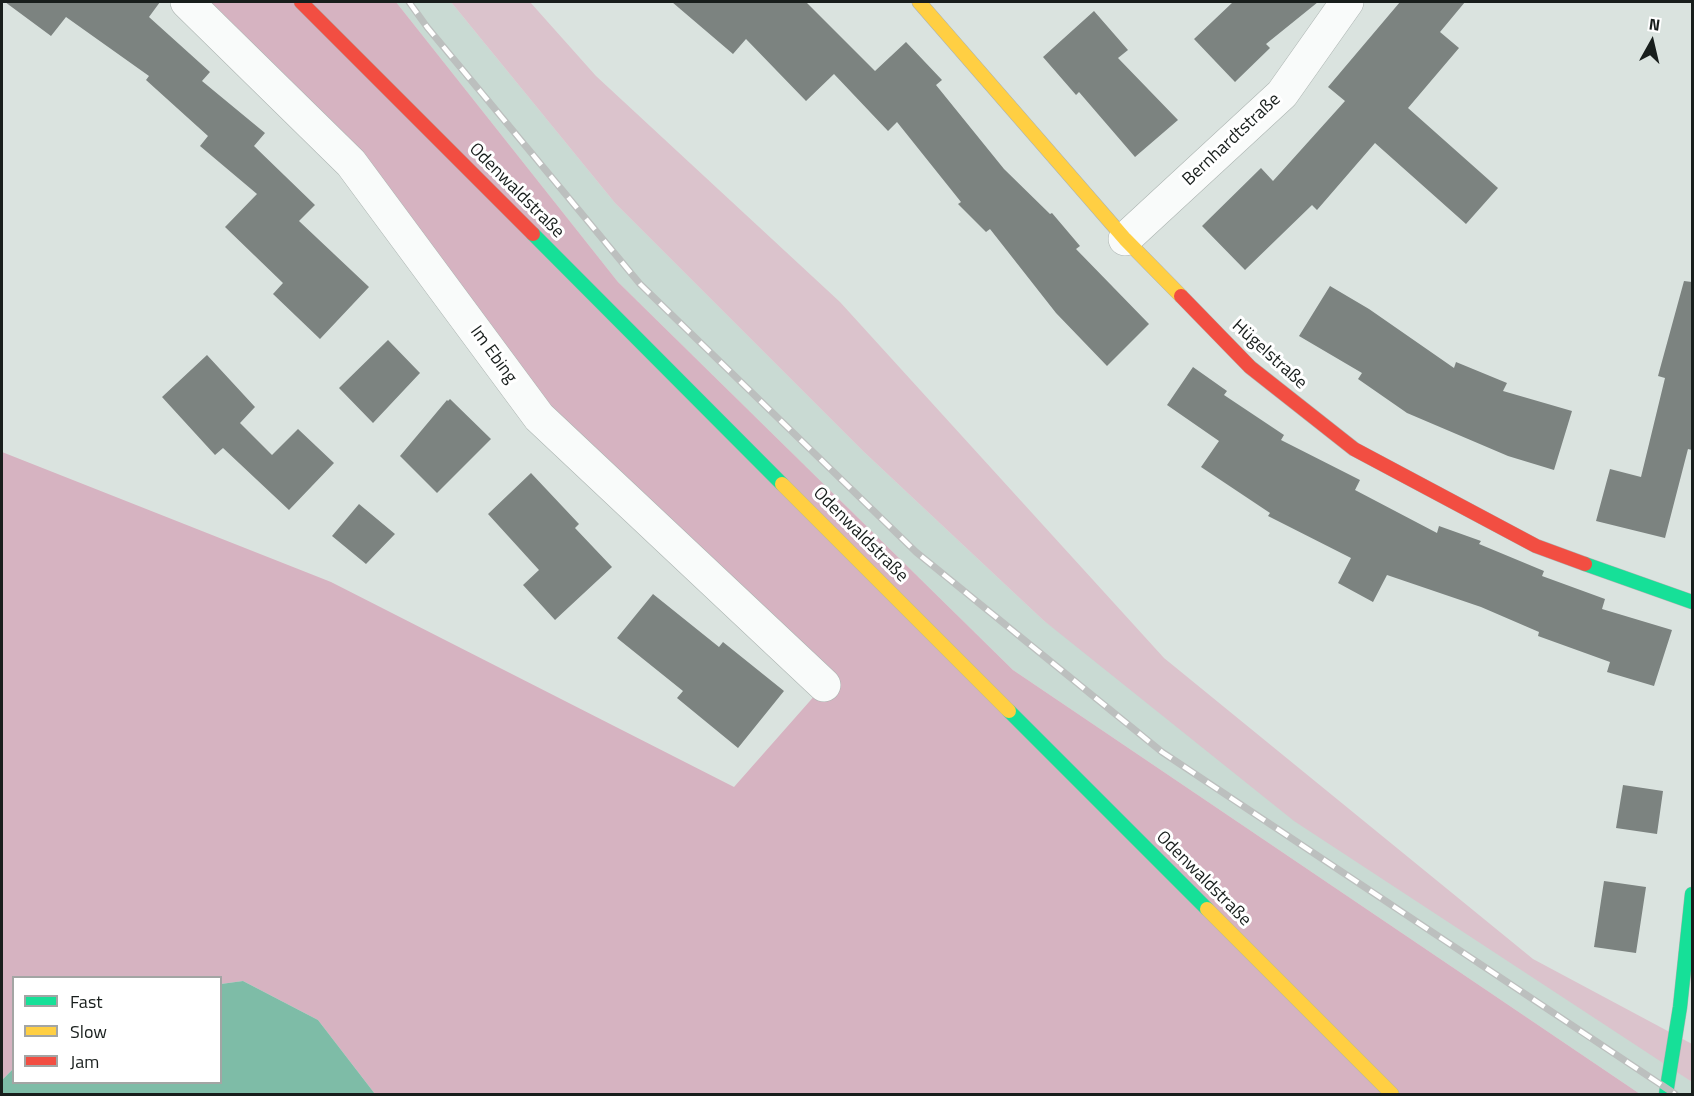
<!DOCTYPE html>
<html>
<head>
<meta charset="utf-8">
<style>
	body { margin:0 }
	#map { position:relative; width:1694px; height:1096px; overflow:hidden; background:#dae3df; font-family:"Titillium Web",sans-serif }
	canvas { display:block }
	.frame { position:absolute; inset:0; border:3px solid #181e1c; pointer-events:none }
	.legend { position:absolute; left:12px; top:976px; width:210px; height:108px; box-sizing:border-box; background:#fff; border:2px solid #a3a5a4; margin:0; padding:8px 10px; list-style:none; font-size:18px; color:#181e1c }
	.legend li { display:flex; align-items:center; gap:12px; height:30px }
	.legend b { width:30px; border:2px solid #a3a5a4 }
	.north { position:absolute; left:1622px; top:12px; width:60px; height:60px; -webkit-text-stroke:4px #fff; paint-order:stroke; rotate:8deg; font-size:16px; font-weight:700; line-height:24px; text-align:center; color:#181e1c }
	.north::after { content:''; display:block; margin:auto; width:21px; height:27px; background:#181e1c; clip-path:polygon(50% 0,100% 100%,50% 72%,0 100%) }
</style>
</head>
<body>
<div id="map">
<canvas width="1694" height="1096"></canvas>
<div class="frame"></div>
<ul class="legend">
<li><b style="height:8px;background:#16e098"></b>Fast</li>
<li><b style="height:8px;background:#ffcf43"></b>Slow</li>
<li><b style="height:8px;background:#f24e42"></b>Jam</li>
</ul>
<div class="north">N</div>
</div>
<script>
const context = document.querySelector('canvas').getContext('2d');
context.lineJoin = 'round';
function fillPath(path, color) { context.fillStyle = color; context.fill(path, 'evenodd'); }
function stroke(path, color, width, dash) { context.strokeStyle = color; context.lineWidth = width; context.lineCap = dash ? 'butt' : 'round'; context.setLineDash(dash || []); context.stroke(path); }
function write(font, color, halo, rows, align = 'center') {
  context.font = font + ' "Titillium Web",sans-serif'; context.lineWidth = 6; context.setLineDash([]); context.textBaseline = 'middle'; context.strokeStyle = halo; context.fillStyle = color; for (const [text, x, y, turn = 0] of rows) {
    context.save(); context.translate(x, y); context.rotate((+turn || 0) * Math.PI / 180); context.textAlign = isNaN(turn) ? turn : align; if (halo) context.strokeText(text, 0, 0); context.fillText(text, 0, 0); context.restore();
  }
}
const built = new Path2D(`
	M 396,2 L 451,2 L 615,203 L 864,452 L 1043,620 L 1692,1082 L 1692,1094 L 1640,1094 L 1013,670 L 618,282 Z`);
const green = new Path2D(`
	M 451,2 L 530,2 L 596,76 L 840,302 L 1164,658 L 1533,959 L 1692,1044 L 1692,1082 L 1294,821 L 1043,620 L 864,452 L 615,203 Z`);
const forest = new Path2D(`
	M 187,2 L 396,2 L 618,282 L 1013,670 L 1640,1094 L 375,1094 L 318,1020 L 243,981 L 221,984 L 220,978 L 14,978 L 13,1069 L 2,1080 L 2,452 L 331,582 L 734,787 L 824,685 L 539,417 L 351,163 Z`);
const water = new Path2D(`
	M 243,981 L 318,1020 L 375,1094 L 2,1094 L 2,1080 L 13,1069 L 14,1082 L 220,1082 L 221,984 Z`);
const building = new Path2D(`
	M 5,2 L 160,2 L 149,17 L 210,72 L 202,81 L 265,133 L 254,146 L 315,205 L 299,221 L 369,287 L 320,339 L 273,294 L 283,283 L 225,227 L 257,194 L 200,146 L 208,136 L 146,80 L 149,76 L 66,17 L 51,36 Z
	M 672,2 L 806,2 L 875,71 L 906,42 L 942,80 L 936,85 L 1004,169 L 1050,214 L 1052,213 L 1080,246 L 1076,249 L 1149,324 L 1107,366 L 1056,313 L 990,229 L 986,232 L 958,204 L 961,202 L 897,122 L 888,131 L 834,74 L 806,101 L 746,39 L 733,54 Z
	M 1233,2 L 1318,2 L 1266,44 L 1270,48 L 1235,82 L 1194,39 Z
	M 1400,2 L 1465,2 L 1440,32 L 1459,48 L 1408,108 L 1498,188 L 1466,224 L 1375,143 L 1317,210 L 1312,205 L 1245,270 L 1202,226 L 1261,168 L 1273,181 L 1345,101 L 1328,87 Z
	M 1094,11 L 1128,50 L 1118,58 L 1178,120 L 1135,157 L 1079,92 L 1076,95 L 1043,57 Z
	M 1684,281 L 1692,282 L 1692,450 L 1688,449 L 1665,538 L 1596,521 L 1610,469 L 1641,477 L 1665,378 L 1658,376 Z
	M 1330,286 L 1369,309 L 1454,368 L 1456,362 L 1507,383 L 1503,391 L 1572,411 L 1554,470 L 1508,456 L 1407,413 L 1358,379 L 1362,373 L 1299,336 Z
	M 388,340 L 420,373 L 373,423 L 339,388 Z
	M 207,355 L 255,407 L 240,423 L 272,455 L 298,429 L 334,463 L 289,510 L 223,448 L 215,455 L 162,397 Z
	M 1193,367 L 1227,391 L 1224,395 L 1284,435 L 1281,440 L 1360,480 L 1355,490 L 1437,533 L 1439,526 L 1481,541 L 1479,544 L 1544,571 L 1542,576 L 1605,599 L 1602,609 L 1672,630 L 1654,686 L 1607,672 L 1610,662 L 1538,636 L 1539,632 L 1481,607 L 1387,575 L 1373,602 L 1338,583 L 1351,558 L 1268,516 L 1270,513 L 1201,467 L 1219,441 L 1167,405 Z
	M 450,399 L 491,439 L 437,493 L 400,456 L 447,400 L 448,401 Z
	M 531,473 L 579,524 L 575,528 L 612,567 L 555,620 L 523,585 L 539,570 L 488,514 Z
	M 359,504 L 395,534 L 366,564 L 332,536 Z
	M 653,594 L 719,647 L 723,642 L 784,691 L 738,748 L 677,698 L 683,691 L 617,638 Z
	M 1623,785 L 1663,791 L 1657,834 L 1616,828 Z
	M 1604,881 L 1646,887 L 1636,953 L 1594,947 Z`);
const street = new Path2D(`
	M 187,2 L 351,163 L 539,417 L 824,685
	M 1125,239 L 1282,94 L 1347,2`);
const fast = new Path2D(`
	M 533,234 L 782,484
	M 1585,564 L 1692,602
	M 1009,711 L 1207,909
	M 1666,1094 L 1680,1007 L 1692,894`);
const slow = new Path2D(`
	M 919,2 L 1125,239 L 1181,296
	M 782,484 L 1009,711
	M 1207,909 L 1392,1094`);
const jam = new Path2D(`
	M 301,2 L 533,234
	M 1181,296 L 1250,367 L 1354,449 L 1536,546 L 1585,564`);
const rail = new Path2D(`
	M 409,2 L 427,27 L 640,284 L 916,552 L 1162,752 L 1675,1094`);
const streetNames = [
	["Bernhardtstraße",1232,140,-43],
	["Odenwaldstraße",516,191,45],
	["Im Ebing",493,355,54],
	["Hügelstraße",1269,355,42],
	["Odenwaldstraße",860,535,45],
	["Odenwaldstraße",1203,879,45]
];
fillPath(built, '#c9dad3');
fillPath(green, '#dbc3cc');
fillPath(forest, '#d6b3c1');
fillPath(water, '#7ebca7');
fillPath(building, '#7c8380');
stroke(street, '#acb4b1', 34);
stroke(fast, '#acb4b1', 15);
stroke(slow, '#acb4b1', 15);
stroke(jam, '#acb4b1', 15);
stroke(street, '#f9fbfa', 33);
stroke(fast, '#16e098', 14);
stroke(slow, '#ffcf43', 14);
stroke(jam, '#f24e42', 14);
stroke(rail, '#bcbfbe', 7);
stroke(rail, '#fff', 4.5, [14]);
write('18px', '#181e1c', '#fff', streetNames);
</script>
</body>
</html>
